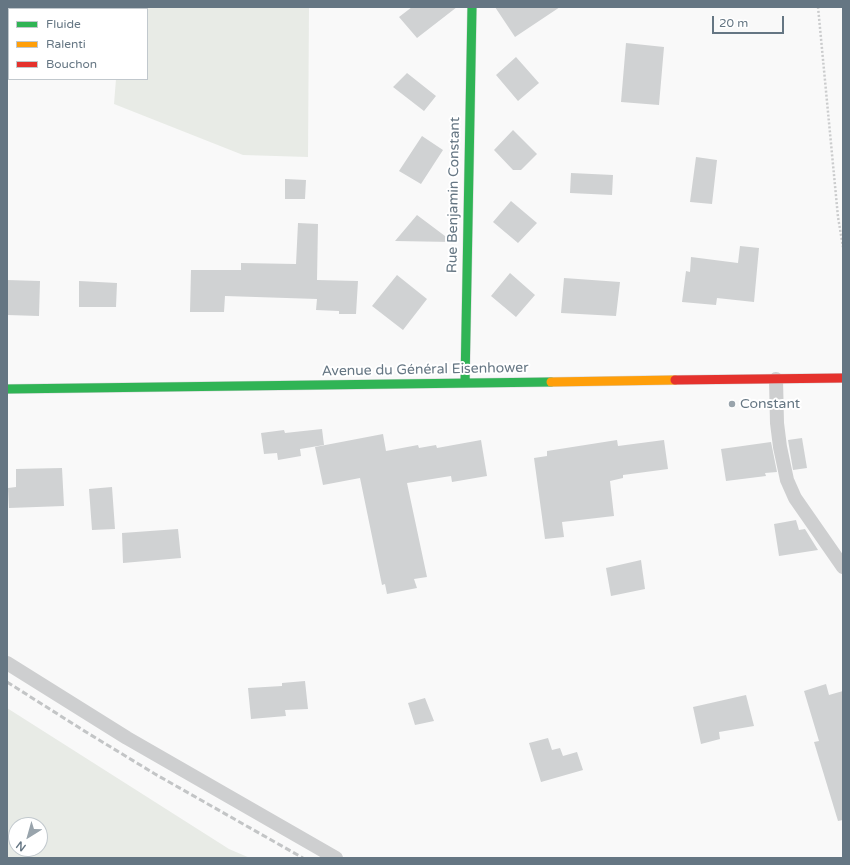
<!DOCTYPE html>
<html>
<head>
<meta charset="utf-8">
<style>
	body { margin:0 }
	#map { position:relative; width:850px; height:865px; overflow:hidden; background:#f9f9f9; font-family:"Varela Round",sans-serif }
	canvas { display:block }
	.frame { position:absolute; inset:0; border:8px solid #657683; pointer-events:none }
	.legend { position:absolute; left:8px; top:8px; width:140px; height:72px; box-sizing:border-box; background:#fff; border:1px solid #c1c8cd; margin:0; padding:5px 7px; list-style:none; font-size:12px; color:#657683 }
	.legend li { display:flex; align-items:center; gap:8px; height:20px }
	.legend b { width:20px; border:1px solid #c1c8cd }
	.north { position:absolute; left:8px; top:817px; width:40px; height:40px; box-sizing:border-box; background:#fff; border:1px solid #c1c8cd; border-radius:50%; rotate:217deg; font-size:11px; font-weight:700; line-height:16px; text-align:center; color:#657683 }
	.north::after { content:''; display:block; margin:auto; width:14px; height:18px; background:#99a4ac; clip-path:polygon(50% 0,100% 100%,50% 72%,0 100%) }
	.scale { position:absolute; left:712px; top:16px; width:72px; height:18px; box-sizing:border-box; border:2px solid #657683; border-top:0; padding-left:5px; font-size:12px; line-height:14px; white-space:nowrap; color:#657683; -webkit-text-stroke:3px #fff; paint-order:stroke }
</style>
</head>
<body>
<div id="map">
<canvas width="850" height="865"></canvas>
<div class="frame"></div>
<ul class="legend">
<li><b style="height:5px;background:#30b455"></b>Fluide</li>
<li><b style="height:5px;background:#ff9f0a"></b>Ralenti</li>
<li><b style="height:5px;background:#e5322d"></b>Bouchon</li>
</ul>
<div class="north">N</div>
<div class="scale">20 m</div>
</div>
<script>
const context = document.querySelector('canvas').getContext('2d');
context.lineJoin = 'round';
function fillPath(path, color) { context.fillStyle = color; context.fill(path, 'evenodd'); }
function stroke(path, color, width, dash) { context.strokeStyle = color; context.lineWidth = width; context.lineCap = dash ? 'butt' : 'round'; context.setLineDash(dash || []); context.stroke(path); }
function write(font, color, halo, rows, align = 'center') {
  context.font = font + ' "Varela Round",sans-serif'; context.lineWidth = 4; context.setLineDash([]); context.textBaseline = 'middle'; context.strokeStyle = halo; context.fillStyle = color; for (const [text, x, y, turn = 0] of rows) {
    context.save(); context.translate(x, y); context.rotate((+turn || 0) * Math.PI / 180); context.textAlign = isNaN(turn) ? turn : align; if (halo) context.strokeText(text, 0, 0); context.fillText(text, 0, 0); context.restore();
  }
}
const green = new Path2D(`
	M 120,7 L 309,7 L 308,157 L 243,155 L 114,104 L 116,79 L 147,79 L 147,9 L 120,9 Z
	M 7,708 L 229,849 L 250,858 L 7,858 ZM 16,825 L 40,825 L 40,849 L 16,849 Z`);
const building = new Path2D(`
	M 412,7 L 457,7 L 417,38 L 399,17 Z
	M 495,7 L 560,7 L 515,37 Z
	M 626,43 L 664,47 L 659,105 L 621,102 Z
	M 516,57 L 539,83 L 518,101 L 496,75 Z
	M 407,73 L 436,96 L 424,111 L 393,87 Z
	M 513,130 L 537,154 L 521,170 L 513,170 L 494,150 Z
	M 422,136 L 443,150 L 421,184 L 399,171 Z
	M 696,157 L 717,160 L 712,204 L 690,202 Z
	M 571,173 L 613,175 L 612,195 L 570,193 Z
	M 285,179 L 306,180 L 305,199 L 285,199 Z
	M 511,201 L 537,223 L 518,243 L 493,222 Z
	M 417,215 L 453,242 L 395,241 Z
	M 298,223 L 318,224 L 317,280 L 358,281 L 356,314 L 339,314 L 339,311 L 316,310 L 317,299 L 225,296 L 224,312 L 190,312 L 191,270 L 241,270 L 241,263 L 296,264 Z
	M 740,246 L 759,248 L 754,302 L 717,298 L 716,305 L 682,302 L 686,271 L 690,272 L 691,257 L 738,263 Z
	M 510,273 L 535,295 L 516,317 L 491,296 Z
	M 397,275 L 427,299 L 403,330 L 372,306 Z
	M 564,278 L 620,282 L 616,316 L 561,313 Z
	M 7,280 L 40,281 L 39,316 L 7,315 Z
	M 79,281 L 117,283 L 116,307 L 79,307 Z
	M 322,429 L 324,445 L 300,449 L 301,456 L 278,460 L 277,453 L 264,454 L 261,433 L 284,430 L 285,433 Z
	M 383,434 L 386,451 L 418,445 L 419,448 L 436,445 L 437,448 L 481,440 L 487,476 L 452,482 L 451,476 L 407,483 L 427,577 L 414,579 L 417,588 L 387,594 L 385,584 L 382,585 L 360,478 L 323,485 L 315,447 Z
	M 802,438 L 807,468 L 793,470 L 788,440 Z
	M 617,440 L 618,446 L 664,440 L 668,469 L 623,475 L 623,478 L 610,481 L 614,516 L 562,522 L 564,537 L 545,539 L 534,458 L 547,456 L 547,451 Z
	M 771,442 L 777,472 L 765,473 L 766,476 L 726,481 L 721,449 Z
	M 62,468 L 64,506 L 9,508 L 8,488 L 16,487 L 16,469 Z
	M 112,487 L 115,529 L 92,530 L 89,489 Z
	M 796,520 L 799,530 L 805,529 L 818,550 L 779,556 L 774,524 Z
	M 178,529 L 181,558 L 123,563 L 122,533 Z
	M 641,560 L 645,589 L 611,596 L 606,568 Z
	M 305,681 L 308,709 L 285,710 L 286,716 L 251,719 L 248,688 L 282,686 L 282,683 Z
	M 826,684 L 829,695 L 843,691 L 843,820 L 838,821 L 814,742 L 819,741 L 804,691 Z
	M 746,695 L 754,726 L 719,732 L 720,739 L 701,744 L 693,707 Z
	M 425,698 L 434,721 L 415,725 L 408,703 Z
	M 548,738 L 552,750 L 560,748 L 563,756 L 577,752 L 583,770 L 541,782 L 529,743 Z`);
const path = new Path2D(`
	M 818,7 L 838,217 L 843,247`);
const lane = new Path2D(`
	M 776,379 L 777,423 L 780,447 L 787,480 L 795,498 L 843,567
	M 7,663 L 127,738 L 336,858`);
const fast = new Path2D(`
	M 465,383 L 472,7
	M 7,389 L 551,382`);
const slow = new Path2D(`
	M 551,382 L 675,380`);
const jam = new Path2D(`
	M 675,380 L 843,378`);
const rail = new Path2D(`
	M 7,682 L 86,732 L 155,774 L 303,858`);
const markers = [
	[732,404,4,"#99a4ac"]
];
const streetNames = [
	["Rue Benjamin Constant",454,195,-89],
	["Avenue du Général Eisenhower",425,370,-1]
];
const poiNames = [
	["Constant",740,404]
];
fillPath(green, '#e8ebe6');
fillPath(building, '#d0d2d3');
stroke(fast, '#d5d6d7', 10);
stroke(slow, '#d5d6d7', 10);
stroke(jam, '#d5d6d7', 10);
stroke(path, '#cbcccd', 2.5, [2, 2]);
stroke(lane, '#cecfd0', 14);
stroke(fast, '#30b455', 9);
stroke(slow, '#ff9f0a', 9);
stroke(jam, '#e5322d', 9);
stroke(rail, '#c3c5c6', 3, [6, 3]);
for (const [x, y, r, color] of markers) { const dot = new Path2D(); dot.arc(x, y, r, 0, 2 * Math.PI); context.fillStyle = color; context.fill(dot); stroke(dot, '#fff', 1.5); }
write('14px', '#657683', '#fff', streetNames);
write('14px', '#657683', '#fff', poiNames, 'left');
</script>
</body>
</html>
